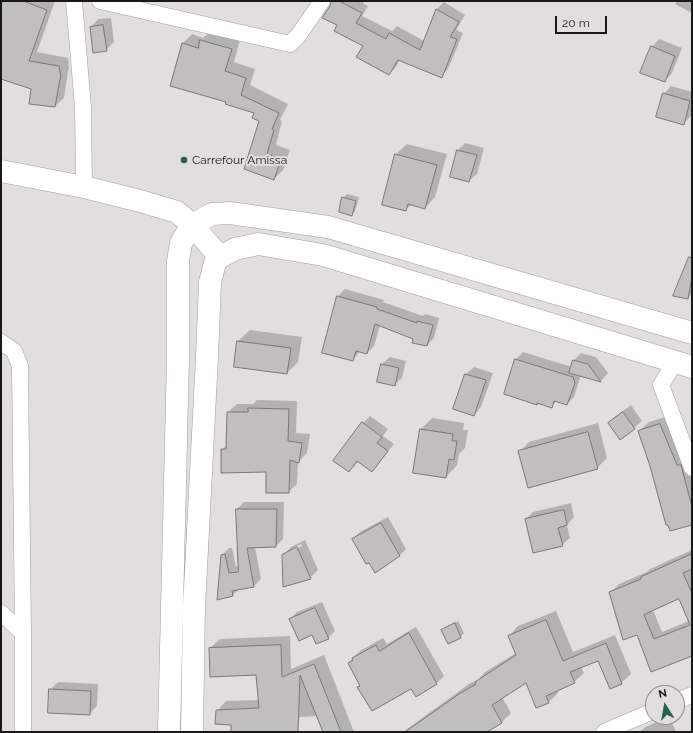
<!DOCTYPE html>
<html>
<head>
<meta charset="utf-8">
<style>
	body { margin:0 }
	#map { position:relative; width:693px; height:733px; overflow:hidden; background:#e2dee0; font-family:Raleway,sans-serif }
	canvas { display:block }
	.frame { position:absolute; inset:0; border:2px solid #191819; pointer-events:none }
	.north { position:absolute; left:645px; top:685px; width:40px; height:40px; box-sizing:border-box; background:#e2dee0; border:1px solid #928f90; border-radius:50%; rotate:349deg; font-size:11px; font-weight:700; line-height:16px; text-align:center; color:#191819 }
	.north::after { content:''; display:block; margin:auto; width:14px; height:18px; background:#27634f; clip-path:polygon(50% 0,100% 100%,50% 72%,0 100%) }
	.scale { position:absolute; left:555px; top:16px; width:52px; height:18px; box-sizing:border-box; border:2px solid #191819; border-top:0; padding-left:5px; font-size:12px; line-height:14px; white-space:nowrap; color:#191819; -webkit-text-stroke:3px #e2dee0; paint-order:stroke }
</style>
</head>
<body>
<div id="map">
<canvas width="693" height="733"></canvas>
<div class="frame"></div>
<div class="north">N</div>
<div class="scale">20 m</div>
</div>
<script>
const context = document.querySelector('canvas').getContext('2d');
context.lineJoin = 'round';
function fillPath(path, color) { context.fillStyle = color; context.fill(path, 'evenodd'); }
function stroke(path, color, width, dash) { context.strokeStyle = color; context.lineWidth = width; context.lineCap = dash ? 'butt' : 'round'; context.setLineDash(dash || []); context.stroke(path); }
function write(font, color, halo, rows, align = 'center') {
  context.font = font + ' Raleway,sans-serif'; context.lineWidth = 4; context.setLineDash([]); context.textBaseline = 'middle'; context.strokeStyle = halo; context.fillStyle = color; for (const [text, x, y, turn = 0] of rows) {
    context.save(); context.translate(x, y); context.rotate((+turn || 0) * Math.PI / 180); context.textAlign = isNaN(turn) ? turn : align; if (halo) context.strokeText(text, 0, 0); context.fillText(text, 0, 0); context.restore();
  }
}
const shadow = new Path2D(`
	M 1,1 L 55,1 L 37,52 L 68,58 L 69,69 L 68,71 L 64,98 L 55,106 L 33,88 L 1,78 Z
	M 332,1 L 365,1 L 363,3 L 368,6 L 362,16 L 392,31 L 397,26 L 424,41 L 437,9 L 444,2 L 465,15 L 456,30 L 463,33 L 448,69 L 441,76 L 400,60 L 396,67 L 389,74 L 364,46 L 338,25 L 331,6 Z
	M 677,1 L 692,1 L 692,13 L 675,4 Z
	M 111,18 L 114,42 L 106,50 L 91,27 L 98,19 Z
	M 210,32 L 240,40 L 234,62 L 255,69 L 250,85 L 288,104 L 280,120 L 282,121 L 276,145 L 290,150 L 283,170 L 274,179 L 245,169 L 260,121 L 256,112 L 227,101 L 183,43 L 192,34 L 203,38 Z
	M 659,39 L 682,48 L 672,73 L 665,81 L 652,47 Z
	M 671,86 L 692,92 L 692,112 L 691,116 L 683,124 L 664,94 Z
	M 465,143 L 484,148 L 477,174 L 469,181 L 458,150 Z
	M 407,144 L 447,154 L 435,197 L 425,208 L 412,204 L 405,210 L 396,154 Z
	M 347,194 L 359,197 L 355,211 L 352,215 L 343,198 Z
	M 692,253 L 692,294 L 687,298 L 674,295 Z
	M 345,289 L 384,300 L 383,302 L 423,316 L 425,314 L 439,318 L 434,338 L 427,345 L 414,338 L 380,325 L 374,346 L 367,353 L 360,351 L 353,360 L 338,296 Z
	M 250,330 L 302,337 L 298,362 L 287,373 L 235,366 L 238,341 Z
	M 523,352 L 572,367 L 574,360 L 581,353 L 596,357 L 608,373 L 601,381 L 581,375 L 574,397 L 567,404 L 557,401 L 551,406 L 505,394 L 516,359 Z
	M 390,357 L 406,361 L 402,378 L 394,385 L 382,364 Z
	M 474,367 L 493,373 L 481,407 L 474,415 L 455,409 L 466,374 Z
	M 257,400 L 297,401 L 296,433 L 310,434 L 307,453 L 298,462 L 297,484 L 288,492 L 268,471 L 222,450 L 227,445 L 228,412 L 237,404 L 253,404 Z
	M 631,405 L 642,421 L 634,428 L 620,438 L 609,423 L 616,416 Z
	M 370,416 L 388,429 L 383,436 L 394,444 L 372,471 L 359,461 L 349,471 L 334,460 L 363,423 Z
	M 669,416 L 692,464 L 692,524 L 651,466 L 639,431 L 649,422 Z
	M 432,418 L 464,423 L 463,430 L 468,430 L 465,448 L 459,454 L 457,465 L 446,477 L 421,429 Z
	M 598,423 L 607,458 L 597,468 L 520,452 L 529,442 Z
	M 244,502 L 284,502 L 283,539 L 276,546 L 255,547 L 261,579 L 254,586 L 239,589 L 233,595 L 222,555 L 229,548 L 232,548 L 236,567 L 238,566 L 237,509 Z
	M 571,503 L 574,517 L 567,525 L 570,538 L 562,545 L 526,519 L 533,512 Z
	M 388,517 L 406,549 L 400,555 L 353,539 L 360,532 Z
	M 305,540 L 318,570 L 310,578 L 283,555 L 291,547 ZM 301,544 L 302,546 L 290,552 L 290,550 Z
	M 692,550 L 692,655 L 637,633 L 611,592 L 619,584 L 647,572 L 650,569 ZM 680,598 L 689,621 L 662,632 L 653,610 Z
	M 322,602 L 335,631 L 328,638 L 313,633 L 290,619 L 297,612 Z
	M 556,611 L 573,652 L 615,635 L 631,674 L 621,683 L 599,660 L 581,667 L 584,673 L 574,682 L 557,690 L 558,693 L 549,702 L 527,681 L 502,697 L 511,713 L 502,722 L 485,732 L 403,732 L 469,684 L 479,679 L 485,672 L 516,653 L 509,636 L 518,626 Z
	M 458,621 L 464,633 L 461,637 L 449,643 L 443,630 L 446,627 Z
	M 416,627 L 444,676 L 437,683 L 416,696 L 412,688 L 359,687 L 361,685 L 349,663 L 353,658 L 360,651 L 383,638 L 387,644 Z
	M 290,636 L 291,669 L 324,655 L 354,732 L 324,732 L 317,716 L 273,719 L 272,732 L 232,732 L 232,724 L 217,711 L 226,701 L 259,700 L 257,674 L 211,676 L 210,648 L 220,639 Z
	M 58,682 L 98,684 L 97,706 L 89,714 L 50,690 Z
	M 670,717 L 676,732 L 640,732 L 645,727 Z`);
const building = new Path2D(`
	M 1,1 L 23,1 L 47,10 L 29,61 L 59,66 L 61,78 L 60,79 L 55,107 L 29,104 L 31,89 L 1,79 Z
	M 331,1 L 339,1 L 362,13 L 356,23 L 386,39 L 389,33 L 420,50 L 436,9 L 459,22 L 450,37 L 457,39 L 442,78 L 398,60 L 389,75 L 356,57 L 363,46 L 334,31 L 337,25 L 322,18 L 330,6 Z
	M 103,25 L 107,51 L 93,53 L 90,27 Z
	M 200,40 L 232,49 L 225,71 L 246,78 L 241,95 L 279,113 L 272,129 L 274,130 L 267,154 L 281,159 L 274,180 L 244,169 L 259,121 L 252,118 L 254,113 L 225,104 L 226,102 L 170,86 L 182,43 L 198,48 Z
	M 651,46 L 675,56 L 665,82 L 640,73 Z
	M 663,93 L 690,101 L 684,125 L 656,117 Z
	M 457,150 L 477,155 L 469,182 L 450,177 Z
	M 395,154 L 437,165 L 425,209 L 408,204 L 406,211 L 382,205 Z
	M 342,197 L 356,201 L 352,216 L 339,212 Z
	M 689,257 L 692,258 L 692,277 L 688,299 L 673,296 Z
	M 337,296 L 377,307 L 377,309 L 417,323 L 417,321 L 433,325 L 427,346 L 412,343 L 413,339 L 375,324 L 367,354 L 356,351 L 353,361 L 322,353 Z
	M 237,341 L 291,348 L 287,374 L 234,367 Z
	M 515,359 L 573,377 L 575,383 L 567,405 L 554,401 L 552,408 L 537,403 L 537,405 L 504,394 Z
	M 573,360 L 588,364 L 601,382 L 569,373 Z
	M 381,364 L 399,368 L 395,386 L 377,382 Z
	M 465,374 L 486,380 L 474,416 L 453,409 Z
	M 248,408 L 289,409 L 288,441 L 302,443 L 299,463 L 290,460 L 289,493 L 266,493 L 266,472 L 221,473 L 221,449 L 226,449 L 227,412 L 248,412 Z
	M 623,412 L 635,429 L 620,440 L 608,423 Z
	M 362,422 L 382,437 L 377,443 L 388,451 L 372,472 L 357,461 L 349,472 L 333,461 Z
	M 660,424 L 677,465 L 681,465 L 692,507 L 692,525 L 670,531 L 668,525 L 666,525 L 650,466 L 638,431 Z
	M 420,429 L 453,434 L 452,441 L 457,441 L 454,460 L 449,459 L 446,478 L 413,473 Z
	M 588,432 L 598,469 L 528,488 L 518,451 Z
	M 236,509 L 277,509 L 276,547 L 247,548 L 254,587 L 232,591 L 233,596 L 217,600 L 221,555 L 225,554 L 229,573 L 238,572 Z
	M 564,510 L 567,525 L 558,528 L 563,546 L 533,553 L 525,519 Z
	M 381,523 L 400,556 L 375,573 L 369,563 L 366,564 L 352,539 Z
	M 297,547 L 311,579 L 283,587 L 282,555 Z
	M 692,554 L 692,569 L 683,573 L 692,593 L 692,656 L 651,672 L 637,635 L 623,640 L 609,592 L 641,579 L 641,577 ZM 679,599 L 690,625 L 654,639 L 644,615 Z
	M 315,608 L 329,639 L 316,644 L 312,635 L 299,641 L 289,619 Z
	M 546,620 L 563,661 L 606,643 L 622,684 L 610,689 L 598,661 L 570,672 L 575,683 L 546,696 L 549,703 L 536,708 L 526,683 L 492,705 L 502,723 L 487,732 L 405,732 L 459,694 L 476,684 L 475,682 L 516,655 L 508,636 Z
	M 455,623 L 461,638 L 448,644 L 441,630 Z
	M 409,633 L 437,684 L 416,697 L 411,689 L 372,711 L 357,687 L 360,686 L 348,663 L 353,660 L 352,658 L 376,645 L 379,651 Z
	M 281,645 L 282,677 L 314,664 L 341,732 L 323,732 L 300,675 L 298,732 L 231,732 L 231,725 L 215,724 L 216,710 L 259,708 L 256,675 L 210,677 L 209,648 Z
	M 49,689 L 91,691 L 90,715 L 48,713 Z`);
const street = new Path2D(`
	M 74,1 L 83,107 L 84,187
	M 100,1 L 290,44 L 298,36 L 322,1
	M 1,342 L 14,351 L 20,366 L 23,633 L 23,732
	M 675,362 L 661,385 L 692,468
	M 1,613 L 23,633
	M 677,701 L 692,695
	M 604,732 L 653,711`);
const secondary = new Path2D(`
	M 1,171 L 84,187 L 140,201 L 177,212 L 192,225 L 220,257
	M 169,732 L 178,358 L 178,261 L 181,243 L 192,225 L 212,214 L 230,213 L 328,227 L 692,333
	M 192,732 L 194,607 L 207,357 L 210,282 L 215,263 L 220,257 L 235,249 L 258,244 L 323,255 L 692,367`);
const markers = [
	[184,160,4,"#27634f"]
];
const poiNames = [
	["Carrefour Amissa",192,160]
];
fillPath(shadow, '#0003');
fillPath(building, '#c1bec0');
stroke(building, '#7a7779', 1);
stroke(street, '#a09d9f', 17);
stroke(secondary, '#a09d9f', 23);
stroke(street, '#fff', 16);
stroke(secondary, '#fff', 22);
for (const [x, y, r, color] of markers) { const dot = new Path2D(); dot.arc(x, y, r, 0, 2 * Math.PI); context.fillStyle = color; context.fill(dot); stroke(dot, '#e2dee0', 1.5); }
write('12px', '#191819', '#e2dee0', poiNames, 'left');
</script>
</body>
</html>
